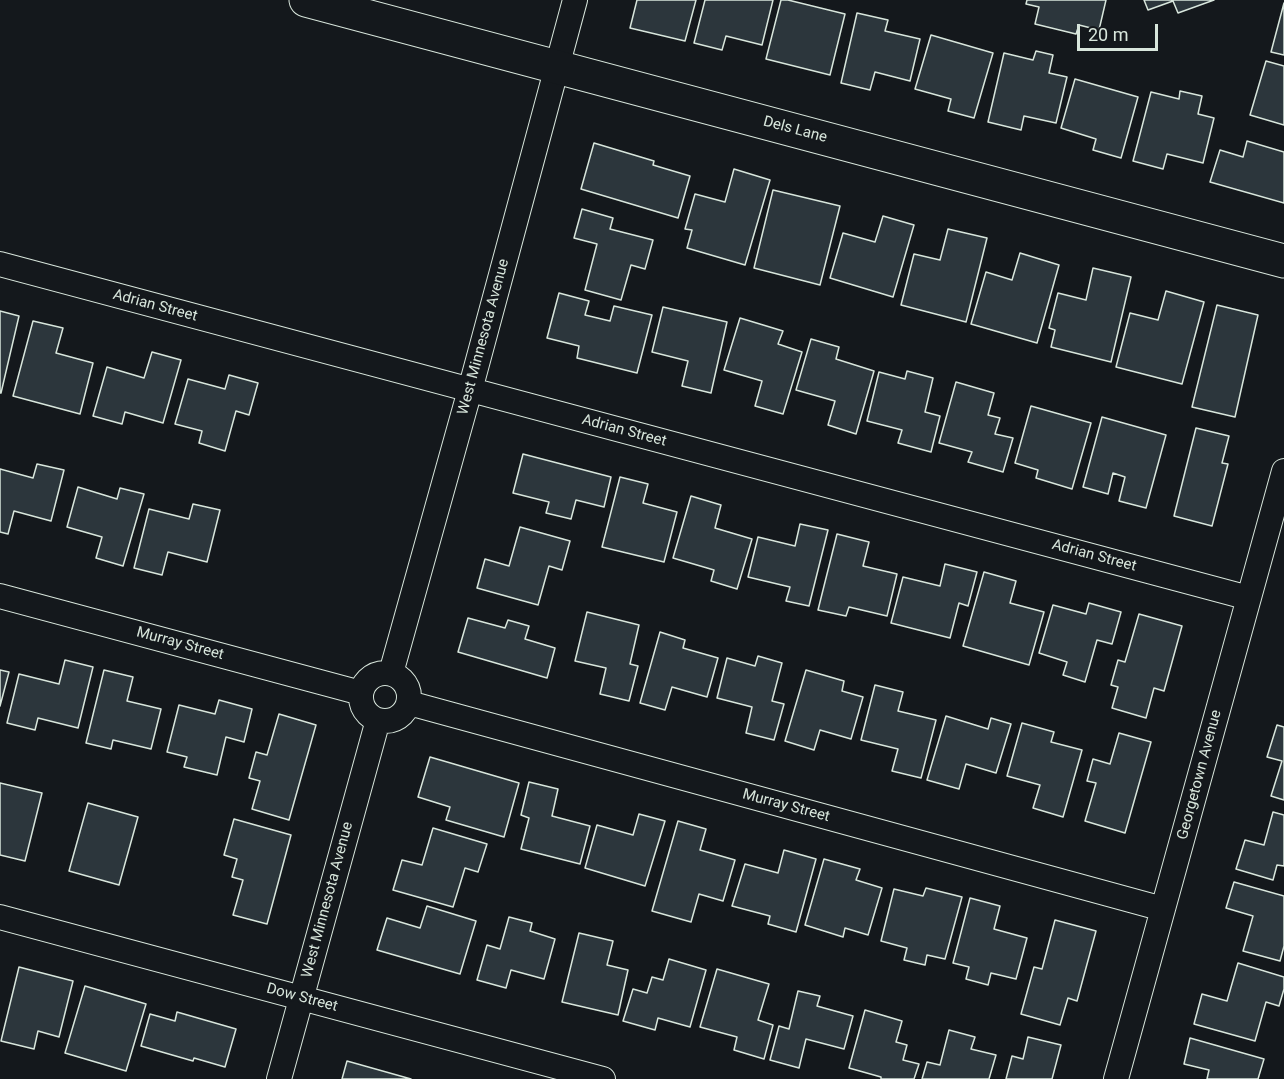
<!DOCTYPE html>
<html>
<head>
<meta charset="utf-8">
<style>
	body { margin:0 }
	#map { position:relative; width:1284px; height:1079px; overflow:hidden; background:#14181c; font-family:Roboto,sans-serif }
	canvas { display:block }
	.scale { position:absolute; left:1077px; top:24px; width:81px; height:27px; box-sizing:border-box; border:3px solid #d8e6dc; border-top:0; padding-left:8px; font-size:18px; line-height:21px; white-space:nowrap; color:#d8e6dc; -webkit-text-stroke:4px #14181c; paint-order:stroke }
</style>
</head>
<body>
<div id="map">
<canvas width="1284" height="1079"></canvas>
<div class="scale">20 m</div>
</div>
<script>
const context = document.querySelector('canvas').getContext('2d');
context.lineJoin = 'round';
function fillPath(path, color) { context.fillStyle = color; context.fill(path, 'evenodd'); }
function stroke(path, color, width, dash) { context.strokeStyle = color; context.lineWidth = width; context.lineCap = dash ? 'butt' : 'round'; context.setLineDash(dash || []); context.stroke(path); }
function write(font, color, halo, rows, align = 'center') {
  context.font = font + ' Roboto,sans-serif'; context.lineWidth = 4.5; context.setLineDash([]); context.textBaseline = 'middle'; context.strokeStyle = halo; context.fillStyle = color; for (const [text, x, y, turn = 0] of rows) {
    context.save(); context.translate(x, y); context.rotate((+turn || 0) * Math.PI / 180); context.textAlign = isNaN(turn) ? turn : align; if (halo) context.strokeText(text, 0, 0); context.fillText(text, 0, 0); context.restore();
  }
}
const building = new Path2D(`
	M 637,0 L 696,0 L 685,41 L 630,28 Z
	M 705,0 L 773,0 L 762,45 L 726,36 L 722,50 L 694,43 Z
	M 781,0 L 788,0 L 845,14 L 830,75 L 766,59 Z
	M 1027,0 L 1106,0 L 1099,30 L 1079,25 L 1076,34 L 1035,24 L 1039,7 L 1026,4 Z
	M 1144,0 L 1214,0 L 1178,13 L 1173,1 L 1148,10 Z
	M 1284,3 L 1284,55 L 1271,52 Z
	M 857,13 L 888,20 L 885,31 L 920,39 L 910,81 L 875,72 L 870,90 L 841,83 Z
	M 931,35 L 993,53 L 974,118 L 948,111 L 951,99 L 915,89 Z
	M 1036,51 L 1053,55 L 1049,73 L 1067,77 L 1056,123 L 1024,116 L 1021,130 L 988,122 L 1004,53 L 1033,60 Z
	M 1266,61 L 1284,66 L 1284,125 L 1250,115 Z
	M 1075,79 L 1138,97 L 1121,158 L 1093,150 L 1096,139 L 1061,128 Z
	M 1180,91 L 1202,96 L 1198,114 L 1214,118 L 1203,163 L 1167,154 L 1163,169 L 1133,161 L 1151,92 L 1179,99 Z
	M 1247,141 L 1284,152 L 1284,203 L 1210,182 L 1220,150 L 1243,157 Z
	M 594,143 L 654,161 L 653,165 L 690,176 L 678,218 L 581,189 Z
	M 734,169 L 770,180 L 745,265 L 687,248 L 692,230 L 685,229 L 695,194 L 725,202 Z
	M 773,190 L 840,206 L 820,285 L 754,268 Z
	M 582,209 L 613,218 L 610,229 L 653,240 L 645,269 L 631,265 L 621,300 L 585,290 L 597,244 L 574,238 Z
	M 883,216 L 914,225 L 893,297 L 830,278 L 843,233 L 875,242 Z
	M 948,229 L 987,238 L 966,322 L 901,305 L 914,254 L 940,260 Z
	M 1020,253 L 1059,265 L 1037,343 L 971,324 L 986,272 L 1012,280 Z
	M 1093,268 L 1131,277 L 1111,362 L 1051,347 L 1055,330 L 1049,328 L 1058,293 L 1086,300 Z
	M 1166,291 L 1204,302 L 1182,384 L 1116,367 L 1130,313 L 1158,320 Z
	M 559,293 L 589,301 L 585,315 L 610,321 L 614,306 L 652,315 L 637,373 L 577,358 L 579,346 L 547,338 Z
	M 1217,305 L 1258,315 L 1235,417 L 1192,407 Z
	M 663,307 L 727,322 L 711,393 L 682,386 L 688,361 L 652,352 Z
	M 0,311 L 19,316 L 1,393 L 0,393 Z
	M 740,318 L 783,331 L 778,344 L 802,352 L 783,414 L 755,406 L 762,381 L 724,370 Z
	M 33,321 L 63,328 L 56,353 L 93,363 L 80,414 L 13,396 Z
	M 811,339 L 839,347 L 836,359 L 874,371 L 856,434 L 828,425 L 835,401 L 796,390 Z
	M 152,352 L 181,360 L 163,423 L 125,412 L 122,424 L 93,416 L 107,367 L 144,378 Z
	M 907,371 L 933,378 L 925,412 L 940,416 L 931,452 L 898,443 L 902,430 L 867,421 L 879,372 L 905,379 Z
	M 229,375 L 258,383 L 249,415 L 236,411 L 225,451 L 199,443 L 202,431 L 175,424 L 188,379 L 225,389 Z
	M 956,382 L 994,393 L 988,415 L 1000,418 L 995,434 L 1013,438 L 1003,472 L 968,462 L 972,452 L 939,443 Z
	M 1031,406 L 1091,423 L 1072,489 L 1036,478 L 1038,470 L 1015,463 Z
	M 1102,417 L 1166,435 L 1146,508 L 1119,501 L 1125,477 L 1113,473 L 1108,494 L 1083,487 Z
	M 1196,428 L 1229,436 L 1222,463 L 1228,464 L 1212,526 L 1174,516 Z
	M 523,454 L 611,477 L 604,507 L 576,500 L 571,519 L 546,513 L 549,502 L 513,493 Z
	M 37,464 L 64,470 L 51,521 L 14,511 L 8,534 L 0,532 L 0,469 L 33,478 Z
	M 620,477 L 648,484 L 643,503 L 677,512 L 664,562 L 602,547 Z
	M 78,487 L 117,499 L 120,488 L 144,494 L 123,566 L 96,558 L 102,537 L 67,527 Z
	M 691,496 L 721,505 L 715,528 L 752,539 L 737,589 L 711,581 L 714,570 L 673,558 Z
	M 193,504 L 220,510 L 207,562 L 168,552 L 162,575 L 134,568 L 149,509 L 189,519 Z
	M 800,524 L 828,530 L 809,606 L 786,601 L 790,587 L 748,577 L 758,537 L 795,546 Z
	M 520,527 L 570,541 L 562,570 L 549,566 L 538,605 L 477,588 L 485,559 L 509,566 Z
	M 837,534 L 869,542 L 863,566 L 897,574 L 887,616 L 849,607 L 846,616 L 818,610 Z
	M 945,564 L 977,572 L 968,606 L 959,603 L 950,638 L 891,623 L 903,577 L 940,586 Z
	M 984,572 L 1016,581 L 1010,603 L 1044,612 L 1029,665 L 963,646 Z
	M 1089,603 L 1121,612 L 1112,644 L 1097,640 L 1085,682 L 1063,675 L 1067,662 L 1039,653 L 1053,605 L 1086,614 Z
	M 587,612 L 639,625 L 630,664 L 638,666 L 629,701 L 600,694 L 606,668 L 575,661 Z
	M 1139,614 L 1182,626 L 1164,691 L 1154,688 L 1146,718 L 1112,708 L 1118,687 L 1111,685 L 1118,660 L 1125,662 Z
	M 468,618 L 505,628 L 508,620 L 529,626 L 525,639 L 555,648 L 547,678 L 458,652 Z
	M 660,632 L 685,640 L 683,648 L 718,658 L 707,697 L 672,687 L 665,710 L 640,703 Z
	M 758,656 L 782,663 L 772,701 L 784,704 L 774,740 L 746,733 L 752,707 L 717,698 L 727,658 L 755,666 Z
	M 65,660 L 93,667 L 78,728 L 38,718 L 35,730 L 7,723 L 19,674 L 59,684 Z
	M 0,670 L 9,672 L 0,706 Z
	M 104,670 L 133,677 L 127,701 L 161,709 L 151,749 L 113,740 L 111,749 L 86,743 Z
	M 806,670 L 844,681 L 842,691 L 863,697 L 851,739 L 820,730 L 814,750 L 785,741 Z
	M 875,685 L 903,692 L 898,711 L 936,720 L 921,778 L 892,771 L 898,749 L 861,740 Z
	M 219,700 L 252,709 L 244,742 L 226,737 L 217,775 L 184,767 L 187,757 L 167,752 L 179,705 L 215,714 Z
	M 279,714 L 316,725 L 289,820 L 252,809 L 260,781 L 249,778 L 256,752 L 267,755 Z
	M 946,716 L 988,729 L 991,718 L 1011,724 L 996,773 L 966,764 L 959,789 L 927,780 Z
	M 1022,723 L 1054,732 L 1051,742 L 1082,750 L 1063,817 L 1033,808 L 1040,785 L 1007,776 Z
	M 1277,725 L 1284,727 L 1284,800 L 1271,796 L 1282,761 L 1267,757 Z
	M 1119,733 L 1151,742 L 1125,833 L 1085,821 L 1096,783 L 1087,781 L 1093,759 L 1110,764 Z
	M 430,757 L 519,783 L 504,837 L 446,820 L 450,807 L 418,797 Z
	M 529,782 L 558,789 L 552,816 L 590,826 L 580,864 L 521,849 L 529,818 L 521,815 Z
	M 0,783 L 42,793 L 25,861 L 0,855 Z
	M 88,803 L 138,817 L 119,885 L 69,871 Z
	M 1273,812 L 1284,815 L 1284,866 L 1277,865 L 1273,880 L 1236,869 L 1245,840 L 1264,845 Z
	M 639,814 L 665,821 L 645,886 L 585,868 L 597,825 L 633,835 Z
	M 234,819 L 291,835 L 267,924 L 233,915 L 243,880 L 232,877 L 237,859 L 224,855 Z
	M 678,821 L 706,829 L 700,850 L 735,860 L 723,901 L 699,894 L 691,922 L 652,911 Z
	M 433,828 L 487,844 L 478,872 L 465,868 L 453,907 L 393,890 L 402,860 L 422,865 Z
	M 784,850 L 816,859 L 796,932 L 768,924 L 770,916 L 732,906 L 745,864 L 778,873 Z
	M 824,859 L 860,869 L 856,880 L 882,888 L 868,935 L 845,928 L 843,937 L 805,925 Z
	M 1234,882 L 1284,896 L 1284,946 L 1280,961 L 1243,951 L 1253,916 L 1226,908 Z
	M 926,888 L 962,897 L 945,959 L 927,955 L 925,965 L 904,960 L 907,948 L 881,941 L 894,889 L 923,896 Z
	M 970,898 L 1000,906 L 994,929 L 1027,938 L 1016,979 L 991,973 L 988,985 L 966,979 L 969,967 L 953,963 Z
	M 427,906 L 476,921 L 460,974 L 377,950 L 387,918 L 420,928 Z
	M 509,917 L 532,923 L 530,931 L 555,939 L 544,979 L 511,970 L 506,988 L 477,980 L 487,945 L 500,949 Z
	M 1055,920 L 1096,931 L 1077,1001 L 1068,998 L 1060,1025 L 1021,1014 L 1034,967 L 1042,969 Z
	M 579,933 L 613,941 L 607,965 L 628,970 L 618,1015 L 562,1002 Z
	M 669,959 L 706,970 L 690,1027 L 658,1018 L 655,1030 L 623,1021 L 633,989 L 647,993 L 652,977 L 663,980 Z
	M 1238,963 L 1284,977 L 1284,989 L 1279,1006 L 1266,1002 L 1255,1041 L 1194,1024 L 1202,994 L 1227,1001 Z
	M 19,967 L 73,981 L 59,1037 L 38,1031 L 34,1049 L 1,1041 Z
	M 717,969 L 769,984 L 758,1020 L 773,1025 L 764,1059 L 734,1050 L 737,1037 L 700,1027 Z
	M 85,986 L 146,1004 L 126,1071 L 65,1053 Z
	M 798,991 L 820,996 L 817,1006 L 853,1016 L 844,1049 L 806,1039 L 799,1068 L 770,1060 L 779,1026 L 789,1029 Z
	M 865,1010 L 902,1021 L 896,1042 L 907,1045 L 903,1060 L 919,1064 L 914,1079 L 881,1079 L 881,1077 L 849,1068 Z
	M 177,1012 L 236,1029 L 225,1067 L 194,1058 L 193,1061 L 141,1046 L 150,1014 L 175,1021 Z
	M 949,1030 L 975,1037 L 971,1049 L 996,1055 L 989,1079 L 922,1079 L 927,1062 L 940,1065 Z
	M 1028,1037 L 1061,1045 L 1052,1079 L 1006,1079 L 1012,1056 L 1023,1059 Z
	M 1190,1038 L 1264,1059 L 1258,1079 L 1207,1079 L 1209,1070 L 1184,1064 Z
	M 347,1061 L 411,1079 L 342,1079 Z`);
const street = new Path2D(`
	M 0,264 L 1249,598
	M 0,596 L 361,693
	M361 697a24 24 0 1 1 48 0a24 24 0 1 1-48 0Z
	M 391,673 L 470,390 L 575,0
	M 409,703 L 1163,909
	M 0,917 L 603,1079
	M 279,1079 L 378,720
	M 1116,1079 L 1284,471`);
const secondary = new Path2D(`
	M 306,0 L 1284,261`);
const streetNames = [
	["Dels Lane",795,130,15],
	["Adrian Street",155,306,15],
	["West Minnesota Avenue",484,337,-75],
	["Adrian Street",624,431,15],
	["Adrian Street",1094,556,15],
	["Murray Street",180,644,15],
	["Georgetown Avenue",1200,775,-75],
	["Murray Street",786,806,15],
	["West Minnesota Avenue",328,900,-75],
	["Dow Street",302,998,15]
];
fillPath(building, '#2c363c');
stroke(building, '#d8e6dc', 1.5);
stroke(street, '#d8e6dc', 26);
stroke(secondary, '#d8e6dc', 35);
stroke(street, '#14181c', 24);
stroke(secondary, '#14181c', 33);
write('15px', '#d8e6dc', '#14181c', streetNames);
</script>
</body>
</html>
